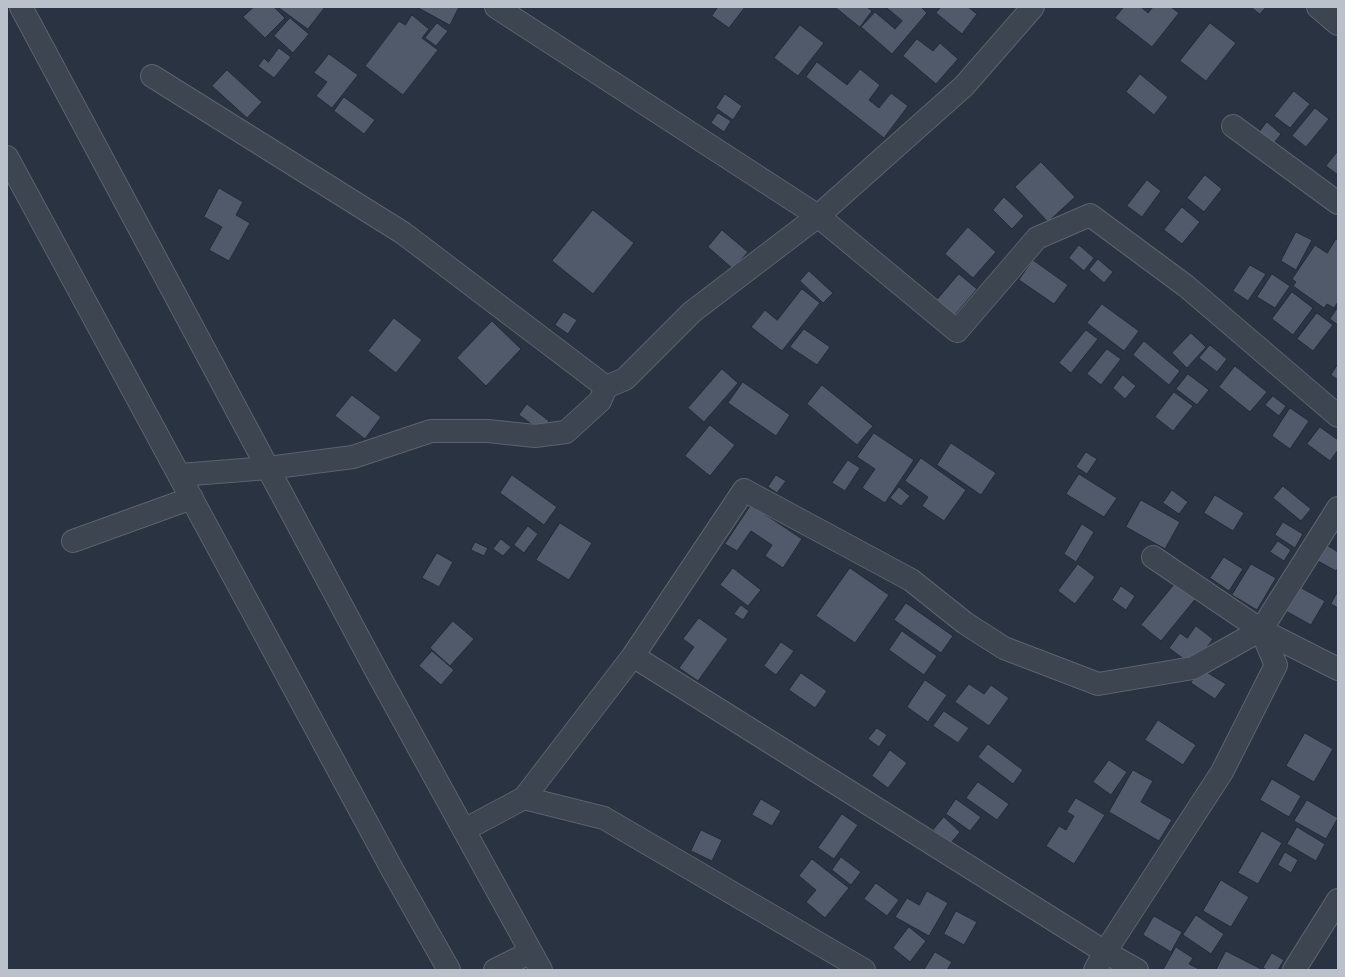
<!DOCTYPE html>
<html>
<head>
<meta charset="utf-8">
<style>
	body { margin:0 }
	#map { position:relative; width:1345px; height:977px; overflow:hidden; background:#293341; font-family:Roboto,sans-serif }
	canvas { display:block }
	.frame { position:absolute; inset:0; border:8px solid #bbc1cb; pointer-events:none }
</style>
</head>
<body>
<div id="map">
<canvas width="1345" height="977"></canvas>
<div class="frame"></div>
</div>
<script>
const context = document.querySelector('canvas').getContext('2d');
context.lineJoin = 'round';
function fillPath(path, color) { context.fillStyle = color; context.fill(path, 'evenodd'); }
function stroke(path, color, width, dash) { context.strokeStyle = color; context.lineWidth = width; context.lineCap = dash ? 'butt' : 'round'; context.setLineDash(dash || []); context.stroke(path); }
const building = new Path2D(`
	M 254,7 L 274,7 L 285,18 L 265,38 L 243,17 Z
	M 278,7 L 325,7 L 308,29 Z
	M 417,7 L 459,7 L 450,25 Z
	M 718,7 L 745,7 L 729,28 L 712,16 Z
	M 835,7 L 867,7 L 872,11 L 860,27 Z
	M 886,7 L 921,7 L 927,13 L 892,54 L 861,27 L 875,12 L 895,29 L 902,21 Z
	M 941,7 L 968,7 L 977,14 L 962,34 L 936,13 Z
	M 1124,7 L 1141,7 L 1148,13 L 1153,7 L 1171,7 L 1179,13 L 1152,47 L 1115,18 Z
	M 1251,7 L 1266,7 L 1260,14 Z
	M 412,15 L 429,29 L 422,38 L 438,50 L 403,95 L 365,66 L 399,21 L 405,25 Z
	M 290,18 L 309,34 L 293,53 L 274,36 Z
	M 437,23 L 448,31 L 436,46 L 425,38 Z
	M 1210,23 L 1236,43 L 1206,81 L 1180,61 Z
	M 800,25 L 824,43 L 798,76 L 774,58 Z
	M 917,39 L 933,51 L 940,43 L 958,59 L 936,84 L 903,56 Z
	M 279,48 L 291,57 L 274,78 L 258,66 L 264,58 L 268,62 Z
	M 329,54 L 358,75 L 332,108 L 316,96 L 327,82 L 314,73 Z
	M 817,62 L 847,85 L 860,69 L 880,85 L 869,100 L 879,108 L 891,93 L 908,106 L 884,138 L 806,77 Z
	M 227,70 L 262,102 L 247,118 L 212,86 Z
	M 1140,74 L 1168,97 L 1154,115 L 1126,92 Z
	M 1294,91 L 1310,104 L 1290,128 L 1274,116 Z
	M 725,94 L 742,106 L 733,120 L 716,108 Z
	M 344,97 L 375,120 L 364,134 L 334,111 Z
	M 1315,108 L 1329,119 L 1306,147 L 1292,136 Z
	M 718,113 L 731,121 L 724,132 L 711,123 Z
	M 1267,122 L 1281,134 L 1271,147 L 1257,135 Z
	M 1338,151 L 1338,175 L 1326,166 Z
	M 1041,162 L 1075,197 L 1048,222 L 1015,187 Z
	M 1205,175 L 1222,189 L 1204,212 L 1187,198 Z
	M 1147,180 L 1161,191 L 1142,217 L 1127,206 Z
	M 219,188 L 243,202 L 236,215 L 250,223 L 229,261 L 209,250 L 222,227 L 204,217 Z
	M 1004,197 L 1024,216 L 1012,229 L 993,210 Z
	M 1182,207 L 1200,222 L 1182,244 L 1164,230 Z
	M 593,210 L 634,243 L 593,294 L 552,261 Z
	M 968,227 L 996,252 L 973,278 L 945,254 Z
	M 722,230 L 748,252 L 733,269 L 708,247 Z
	M 1296,232 L 1312,240 L 1296,270 L 1281,261 Z
	M 1336,239 L 1338,240 L 1338,302 L 1334,308 L 1327,304 L 1324,308 L 1293,286 L 1296,282 L 1292,279 L 1315,245 L 1327,253 Z
	M 1079,245 L 1094,258 L 1084,271 L 1069,258 Z
	M 1098,259 L 1113,272 L 1104,283 L 1089,270 Z
	M 1033,260 L 1068,285 L 1054,304 L 1019,280 Z
	M 1250,265 L 1266,274 L 1248,301 L 1233,291 Z
	M 809,271 L 833,293 L 823,303 L 800,281 Z
	M 959,274 L 977,289 L 954,316 L 936,301 Z
	M 1272,274 L 1290,286 L 1275,308 L 1257,297 Z
	M 802,289 L 820,303 L 782,351 L 751,327 L 765,310 L 777,320 Z
	M 1292,292 L 1313,308 L 1293,335 L 1272,319 Z
	M 1102,304 L 1139,331 L 1124,351 L 1087,323 Z
	M 1338,307 L 1338,325 L 1330,319 Z
	M 564,312 L 577,320 L 568,334 L 555,325 Z
	M 1317,313 L 1333,325 L 1313,351 L 1297,339 Z
	M 394,318 L 422,340 L 396,373 L 368,351 Z
	M 492,321 L 521,349 L 486,386 L 457,358 Z
	M 804,329 L 830,347 L 817,365 L 790,347 Z
	M 1086,330 L 1098,339 L 1071,373 L 1059,363 Z
	M 1191,333 L 1206,347 L 1187,368 L 1172,353 Z
	M 1144,341 L 1180,371 L 1169,385 L 1133,355 Z
	M 1210,345 L 1227,359 L 1217,372 L 1199,358 Z
	M 1107,349 L 1121,359 L 1101,385 L 1087,374 Z
	M 1338,364 L 1338,380 L 1331,375 Z
	M 1235,366 L 1267,392 L 1250,412 L 1219,387 Z
	M 722,369 L 738,383 L 704,422 L 688,408 Z
	M 1188,374 L 1209,390 L 1197,405 L 1176,389 Z
	M 1123,375 L 1136,386 L 1125,399 L 1113,388 Z
	M 743,382 L 790,415 L 776,436 L 728,403 Z
	M 822,385 L 873,426 L 857,445 L 807,404 Z
	M 1174,392 L 1193,406 L 1173,431 L 1155,417 Z
	M 352,395 L 381,417 L 365,439 L 335,416 Z
	M 1273,396 L 1286,406 L 1279,416 L 1265,405 Z
	M 527,404 L 549,421 L 541,431 L 519,415 Z
	M 1290,408 L 1309,421 L 1290,449 L 1272,436 Z
	M 710,425 L 735,445 L 710,476 L 685,456 Z
	M 1320,427 L 1338,440 L 1338,450 L 1330,461 L 1307,444 Z
	M 874,433 L 914,460 L 885,503 L 862,488 L 875,469 L 857,457 Z
	M 951,443 L 996,473 L 981,495 L 937,465 Z
	M 1086,452 L 1097,459 L 1087,474 L 1076,467 Z
	M 921,458 L 966,490 L 944,521 L 922,506 L 928,497 L 905,481 Z
	M 848,460 L 860,468 L 845,491 L 832,483 Z
	M 1079,474 L 1117,498 L 1104,517 L 1066,494 Z
	M 512,475 L 557,507 L 544,525 L 500,493 Z
	M 776,475 L 786,481 L 777,493 L 768,487 Z
	M 1283,486 L 1311,509 L 1301,521 L 1273,498 Z
	M 899,487 L 910,496 L 901,506 L 890,498 Z
	M 1172,490 L 1188,502 L 1179,514 L 1163,503 Z
	M 1215,495 L 1244,513 L 1233,531 L 1204,513 Z
	M 1141,500 L 1180,522 L 1165,549 L 1126,527 Z
	M 751,505 L 802,539 L 783,568 L 765,556 L 772,545 L 751,531 L 737,551 L 725,544 Z
	M 1283,522 L 1303,534 L 1295,548 L 1275,535 Z
	M 560,523 L 592,543 L 569,580 L 536,560 Z
	M 1082,524 L 1094,532 L 1076,562 L 1064,554 Z
	M 528,526 L 538,534 L 524,553 L 514,545 Z
	M 501,539 L 511,547 L 503,556 L 493,549 Z
	M 1278,541 L 1291,550 L 1284,561 L 1270,552 Z
	M 475,542 L 488,548 L 484,556 L 471,550 Z
	M 1325,544 L 1338,552 L 1338,568 L 1336,571 L 1316,560 Z
	M 437,553 L 453,562 L 439,587 L 422,578 Z
	M 1224,557 L 1243,569 L 1229,591 L 1210,578 Z
	M 1078,564 L 1095,577 L 1075,604 L 1058,591 Z
	M 1251,564 L 1276,578 L 1257,610 L 1232,595 Z
	M 733,568 L 761,590 L 748,606 L 720,585 Z
	M 850,568 L 889,595 L 855,643 L 816,616 Z
	M 1177,581 L 1197,597 L 1161,641 L 1141,625 Z
	M 1121,586 L 1135,596 L 1126,610 L 1112,600 Z
	M 1298,586 L 1325,601 L 1311,625 L 1284,610 Z
	M 1338,591 L 1338,608 L 1331,604 Z
	M 906,603 L 953,636 L 941,653 L 894,620 Z
	M 741,605 L 749,611 L 743,620 L 734,614 Z
	M 699,618 L 728,639 L 698,681 L 679,668 L 694,647 L 683,639 Z
	M 453,621 L 474,639 L 450,666 L 430,648 Z
	M 1196,626 L 1213,639 L 1193,666 L 1169,648 L 1180,633 L 1187,638 Z
	M 902,631 L 937,656 L 924,675 L 889,650 Z
	M 781,642 L 794,651 L 776,675 L 764,666 Z
	M 432,651 L 454,670 L 441,685 L 419,666 Z
	M 1200,668 L 1226,684 L 1215,699 L 1191,683 Z
	M 801,673 L 827,691 L 815,708 L 789,690 Z
	M 925,680 L 947,695 L 928,722 L 907,707 Z
	M 969,684 L 984,694 L 991,685 L 1009,698 L 989,726 L 955,702 Z
	M 944,711 L 969,728 L 958,743 L 933,726 Z
	M 1158,720 L 1196,745 L 1183,765 L 1145,740 Z
	M 877,728 L 887,735 L 879,747 L 868,739 Z
	M 1305,733 L 1333,749 L 1314,782 L 1286,766 Z
	M 988,744 L 1023,770 L 1013,784 L 978,757 Z
	M 890,750 L 907,763 L 888,788 L 872,776 Z
	M 1109,760 L 1127,772 L 1111,795 L 1093,782 Z
	M 1133,770 L 1153,781 L 1141,802 L 1172,820 L 1159,841 L 1109,812 Z
	M 1272,779 L 1301,796 L 1289,817 L 1260,800 Z
	M 978,782 L 1009,804 L 997,820 L 966,798 Z
	M 1076,798 L 1105,815 L 1074,864 L 1046,846 L 1059,826 L 1066,830 L 1074,816 L 1067,812 Z
	M 761,799 L 781,811 L 772,826 L 752,815 Z
	M 956,799 L 981,817 L 970,831 L 946,814 Z
	M 1307,800 L 1338,818 L 1326,839 L 1294,821 Z
	M 842,814 L 858,825 L 834,859 L 818,848 Z
	M 944,817 L 960,832 L 950,844 L 933,830 Z
	M 1297,827 L 1325,844 L 1316,861 L 1287,844 Z
	M 701,830 L 722,840 L 712,861 L 691,851 Z
	M 1262,831 L 1282,843 L 1258,884 L 1238,873 Z
	M 1285,852 L 1298,860 L 1291,873 L 1278,865 Z
	M 841,857 L 861,872 L 851,885 L 832,870 Z
	M 812,859 L 849,888 L 825,918 L 806,902 L 816,890 L 799,876 Z
	M 1221,880 L 1249,897 L 1231,927 L 1203,911 Z
	M 876,883 L 899,900 L 887,916 L 864,899 Z
	M 927,891 L 948,903 L 929,936 L 895,917 L 907,898 L 919,905 Z
	M 956,911 L 977,922 L 964,945 L 944,934 Z
	M 1196,915 L 1224,934 L 1211,954 L 1183,935 Z
	M 1154,916 L 1182,932 L 1171,952 L 1143,935 Z
	M 909,927 L 926,941 L 910,962 L 893,948 Z
	M 1176,947 L 1193,958 L 1189,964 L 1199,969 L 1198,970 L 1163,970 Z
	M 1226,951 L 1263,970 L 1216,970 Z
	M 935,952 L 952,962 L 947,970 L 924,970 Z
	M 1272,953 L 1284,960 L 1278,970 L 1267,970 L 1263,968 Z`);
const minor = new Path2D(`
	M 496,7 L 818,216 L 957,331 L 1037,238 L 1090,215 L 1186,286 L 1338,416
	M 1318,7 L 1338,24
	M 152,76 L 403,233 L 606,387 L 625,379 L 692,312 L 818,216 L 964,86 L 1033,7
	M 1233,126 L 1338,203
	M 73,541 L 192,498
	M 1153,557 L 1261,630 L 1338,669
	M 633,656 L 1105,952 L 1137,970
	M 524,798 L 604,818 L 864,970
	M 464,830 L 524,798 L 633,656 L 744,490 L 911,580 L 965,623 L 1004,648 L 1098,684 L 1193,668 L 1261,630
	M 1095,970 L 1105,952 L 1222,772 L 1276,665 L 1261,630 L 1338,508
	M 1294,970 L 1338,900`);
const tertiary = new Path2D(`
	M 21,7 L 377,672 L 541,970
	M 7,157 L 393,871 L 449,970
	M 180,475 L 268,468 L 353,457 L 431,431 L 488,431 L 535,436 L 566,432 L 600,401 L 606,387
	M 495,970 L 531,952`);
fillPath(building, '#505a6a');
stroke(building, '#242c39', 1);
stroke(minor, '#5c636f', 24);
stroke(tertiary, '#5c636f', 24);
stroke(minor, '#3d4551', 22);
stroke(tertiary, '#3d4551', 22);
</script>
</body>
</html>
